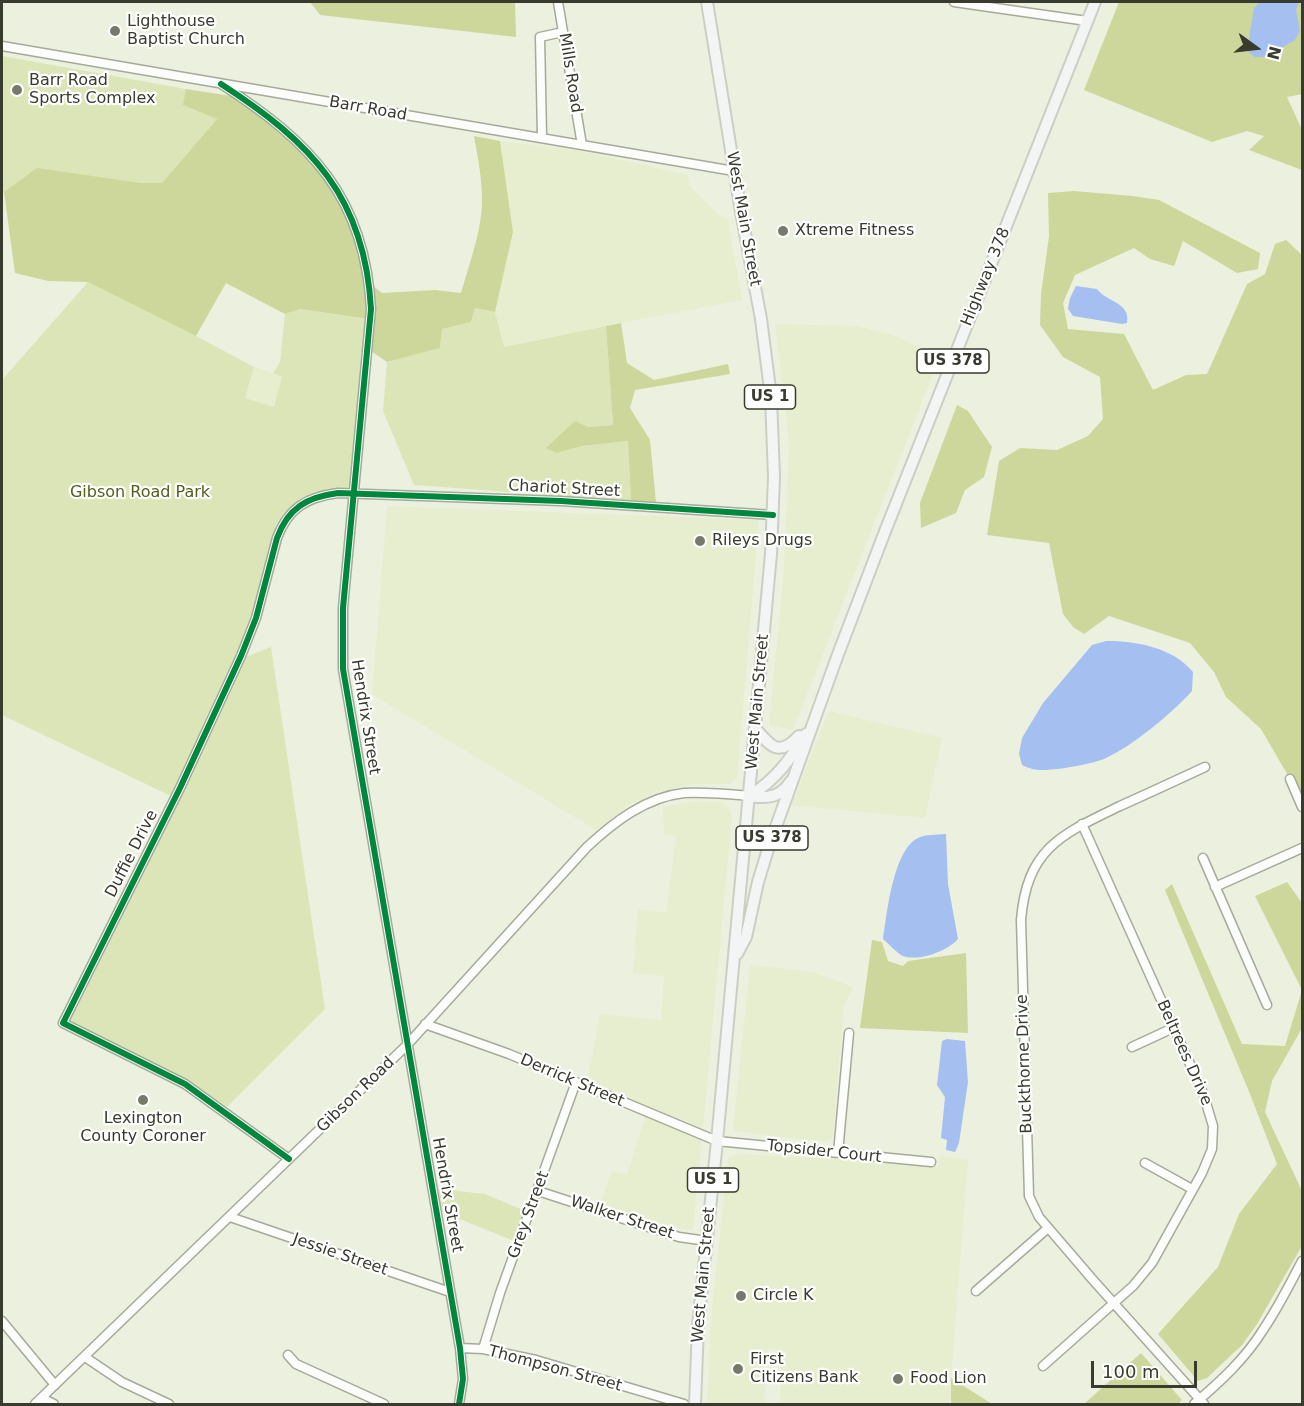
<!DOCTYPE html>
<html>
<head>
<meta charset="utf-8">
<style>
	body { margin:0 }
	#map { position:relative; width:1304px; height:1406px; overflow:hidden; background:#ecf0de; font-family:"DejaVu Sans",sans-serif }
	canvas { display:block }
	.frame { position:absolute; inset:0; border:3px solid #383b2d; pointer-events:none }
	.north { position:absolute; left:1226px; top:18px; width:60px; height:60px; -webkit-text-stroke:4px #fff; paint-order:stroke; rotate:105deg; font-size:16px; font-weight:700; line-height:24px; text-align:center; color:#383b2d }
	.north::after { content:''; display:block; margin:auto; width:21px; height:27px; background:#383b2d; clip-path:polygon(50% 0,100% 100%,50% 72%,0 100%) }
	.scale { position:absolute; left:1091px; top:1361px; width:106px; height:27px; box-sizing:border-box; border:3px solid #383b2d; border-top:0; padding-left:8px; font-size:18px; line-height:21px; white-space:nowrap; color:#383b2d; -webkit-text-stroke:4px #fff; paint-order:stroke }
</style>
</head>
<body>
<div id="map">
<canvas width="1304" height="1406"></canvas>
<div class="frame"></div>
<div class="north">N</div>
<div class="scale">100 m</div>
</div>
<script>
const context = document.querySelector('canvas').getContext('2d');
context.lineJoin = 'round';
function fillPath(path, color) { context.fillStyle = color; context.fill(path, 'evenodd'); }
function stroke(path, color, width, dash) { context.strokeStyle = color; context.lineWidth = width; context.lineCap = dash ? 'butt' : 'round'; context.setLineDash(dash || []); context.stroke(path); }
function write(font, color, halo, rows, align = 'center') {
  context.font = font + ' "DejaVu Sans",sans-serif'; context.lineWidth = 4.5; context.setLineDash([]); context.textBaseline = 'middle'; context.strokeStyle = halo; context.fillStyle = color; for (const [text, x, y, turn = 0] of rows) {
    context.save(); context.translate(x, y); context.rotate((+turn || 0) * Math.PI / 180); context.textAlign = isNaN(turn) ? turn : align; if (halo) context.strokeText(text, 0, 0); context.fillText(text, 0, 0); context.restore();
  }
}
const built = new Path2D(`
	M 500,141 L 582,151 L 687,175 L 690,186 L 718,214 L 728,220 L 742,300 L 621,323 L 503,347 L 495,312 L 513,232 Z
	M 775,324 L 858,326 L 892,335 L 940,356 L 793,730 L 769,725 L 784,569 L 789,441 Z
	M 254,367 L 283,376 L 274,407 L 245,398 Z
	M 387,506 L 759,520 L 737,778 L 730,784 L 693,784 L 658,792 L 630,804 L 596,830 L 372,694 Z
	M 829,711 L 942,738 L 925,818 L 791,805 Z
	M 695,801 L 721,802 L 729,808 L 732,816 L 703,1128 L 587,1083 L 600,1014 L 661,1020 L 664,976 L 633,973 L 638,909 L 666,913 L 676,836 L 664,834 L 663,807 Z
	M 750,965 L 813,972 L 853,987 L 844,1005 L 833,1136 L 830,1140 L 824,1142 L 733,1131 Z
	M 646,1115 L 702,1139 L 693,1230 L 677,1228 L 600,1204 L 612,1171 L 627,1175 Z
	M 735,1154 L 832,1158 L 938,1166 L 940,1156 L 968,1160 L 951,1378 L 950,1404 L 780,1404 L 781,1350 L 767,1349 L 765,1404 L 773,1404 L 707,1404 L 711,1317 L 728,1158 Z`);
const green = new Path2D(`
	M 2,56 L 186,89 L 184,105 L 217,119 L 162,183 L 4,192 L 2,195 Z
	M 88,282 L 196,336 L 254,367 L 245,398 L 274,407 L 282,377 L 273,373 L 280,362 L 285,314 L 300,309 L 369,319 L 350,488 L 314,492 L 299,500 L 284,512 L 276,524 L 260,591 L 244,637 L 175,798 L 2,715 L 2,380 Z
	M 475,308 L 495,312 L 504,347 L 606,326 L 613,425 L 588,427 L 557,453 L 582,446 L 628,441 L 631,501 L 414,485 L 383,411 L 387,362 L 440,348 L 442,329 L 471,322 Z
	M 271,647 L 325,1009 L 227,1107 L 185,1079 L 72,1022 L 69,1015 L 243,658 Z
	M 432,1188 L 485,1194 L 530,1213 L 519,1243 L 435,1209 Z`);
const forest = new Path2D(`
	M 310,2 L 515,2 L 516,37 L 320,15 Z
	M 1119,2 L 1302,2 L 1302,94 L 1287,97 L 1302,130 L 1302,170 L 1249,150 L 1264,136 L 1247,131 L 1212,142 L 1084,90 Z
	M 186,89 L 244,98 L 295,139 L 349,209 L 369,283 L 382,293 L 435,290 L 461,293 C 469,265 480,235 482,206 C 483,183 478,159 474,136 L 500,141 L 513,232 L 495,312 L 475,308 L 471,322 L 442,329 L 440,348 L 387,362 L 371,351 L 369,319 L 300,309 L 285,314 L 226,283 L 196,336 L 88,282 L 48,281 L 15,273 L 4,192 L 37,168 L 140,183 L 162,183 L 217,119 L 183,105 Z
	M 1074,191 L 1133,196 L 1159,200 L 1260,253 L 1258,269 L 1237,273 L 1183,241 L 1174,266 L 1150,259 L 1134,248 L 1075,275 L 1063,303 L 1068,329 L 1124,334 L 1153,390 L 1186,375 L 1207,374 L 1247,284 L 1265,274 L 1275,244 L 1286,240 L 1302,255 L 1302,807 L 1290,779 L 1261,729 L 1226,697 L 1214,672 L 1190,643 L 1109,616 L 1084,634 L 1073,627 L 1063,614 L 1049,543 L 987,535 L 999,461 L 1020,448 L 1057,450 L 1088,436 L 1103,419 L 1100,377 L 1063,357 L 1040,325 L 1041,294 L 1049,236 L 1048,193 Z
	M 621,323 L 627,363 L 654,380 L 728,364 L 730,374 L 635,390 L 630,408 L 650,440 L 656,502 L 631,501 L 628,441 L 582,446 L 557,453 L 546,448 L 575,421 L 588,427 L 613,425 L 606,326 Z
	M 957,405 L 968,411 L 992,447 L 984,477 L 965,490 L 956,513 L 921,528 L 920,503 Z
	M 1287,882 L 1302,903 L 1302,1028 L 1272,1081 L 1265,1112 L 1302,1191 L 1302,1246 L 1257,1324 L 1242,1345 L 1207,1378 L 1198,1381 L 1158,1334 L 1218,1267 L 1239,1214 L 1277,1164 L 1250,1094 L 1165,890 L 1172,884 L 1242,1044 L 1285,1046 L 1302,990 L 1255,896 Z
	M 872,940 L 882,942 L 888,961 L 903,966 L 908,961 L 966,953 L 968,1033 L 860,1028 Z
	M 1141,1353 L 1182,1400 L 1178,1404 L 1084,1404 Z
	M 951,1378 L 992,1404 L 951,1404 Z`);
const water = new Path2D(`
	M 1260,2 L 1299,2 L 1296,10 L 1300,31 L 1295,40 L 1266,57 L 1255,57 L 1247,51 L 1254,8 Z
	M 1076,286 L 1097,289 C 1106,302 1131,302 1127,323 L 1122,324 L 1073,316 L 1068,309 L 1070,298 Z
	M 1106,641 C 1136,641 1172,647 1193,672 L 1192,691 C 1171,714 1133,746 1104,759 C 1090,764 1072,767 1058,769 C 1042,770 1036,772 1022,765 L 1019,754 L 1022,738 L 1043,703 L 1092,645 Z
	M 946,834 L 948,884 L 958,939 C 948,951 916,963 901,955 C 895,951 889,944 883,939 C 887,914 893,850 918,838 C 926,834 937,835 946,834 Z
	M 947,1039 L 965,1041 L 968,1082 L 959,1143 L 955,1152 L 946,1150 L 947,1140 L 941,1138 L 945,1097 L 937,1085 L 942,1041 Z`);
const minor = new Path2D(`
	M 558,2 L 582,145
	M 954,2 L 1087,21
	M 2,46 L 734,171
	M 221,84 C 311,142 365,197 371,309 L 343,608 L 343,669 L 460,1348 L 463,1379 L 459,1404
	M 542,137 L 540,37 L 563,32
	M 1290,779 L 1302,807
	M 1203,858 L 1267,1005
	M 1215,887 L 1302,848
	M 425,1024 L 509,1054 L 717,1141 L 931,1162
	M 1132,1047 L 1173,1028
	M 838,1153 L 849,1033
	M 289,1159 L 185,1084 L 63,1023 L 180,788 L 241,656 L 256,618 L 277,538 C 288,508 307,497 338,493 L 561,501 L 773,515
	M 1145,1163 L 1192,1189
	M 538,1191 L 679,1237 L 707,1241
	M 230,1217 L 450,1292
	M 976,1291 L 1048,1228
	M 2,1321 L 55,1385
	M 460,1348 L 483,1349 L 536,1360 L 684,1404
	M 483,1349 L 500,1293 L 576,1082
	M 288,1355 L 296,1364 L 384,1404
	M 85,1357 L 122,1382 L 169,1404
	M 1043,1366 L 1133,1286 L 1152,1263 L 1202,1173 L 1212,1149 L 1213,1126 L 1203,1093 L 1082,824
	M 42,1398 L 54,1404
	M 35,1404 L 407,1045 L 587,847 C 614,822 646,797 684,793 C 706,792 728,794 750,796
	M 1194,1404 C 1220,1382 1245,1359 1263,1330 C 1278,1308 1290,1284 1302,1261
	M 1204,1404 L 1093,1280 L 1039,1217 L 1029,1196 L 1021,920 C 1027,848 1062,834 1120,806 C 1149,793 1177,780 1205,767`);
const major = new Path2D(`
	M 756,729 C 771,747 779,757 799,736
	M 750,796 C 777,778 789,761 806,734
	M 750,796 C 768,799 781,797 791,781
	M 737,954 L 746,937 L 758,882 L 769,846 L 837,657 L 884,534 L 1095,2
	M 695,1404 L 698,1326 L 717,1141 L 771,554 L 774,477 L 771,397 L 761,319 L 741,212 L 707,2`);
const cycleway = new Path2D(`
	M 221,84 C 311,142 365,197 371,309 L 343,608 L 343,669 L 460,1348 L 463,1379 L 459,1404
	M 289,1159 L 185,1084 L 63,1023 L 180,788 L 241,656 L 256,618 L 277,538 C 288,508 307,497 338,493 L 561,501 L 773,515`);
const markers = [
	[115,31,6,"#777a6b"],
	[17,90,6,"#777a6b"],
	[783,231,6,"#777a6b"],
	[700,541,6,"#777a6b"],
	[143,1100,6,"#777a6b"],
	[741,1296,6,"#777a6b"],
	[738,1369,6,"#777a6b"],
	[898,1379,6,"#777a6b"]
];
const shields = [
	[953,361,72],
	[770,397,51],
	[772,838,72],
	[713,1180,51]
];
const shieldNames = [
	["US 378",953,361],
	["US 1",770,397],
	["US 378",772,838],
	["US 1",713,1180]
];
const poiNames = [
	["Lighthouse",127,22],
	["Baptist Church",127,40],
	["Barr Road",29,81],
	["Sports Complex",29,99],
	["Xtreme Fitness",795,231],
	["Rileys Drugs",712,541],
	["Lexington",143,1119,"center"],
	["County Coroner",143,1137,"center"],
	["Circle K",753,1296],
	["First",750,1360],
	["Citizens Bank",750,1378],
	["Food Lion",910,1379]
];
const streetNames = [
	["Mills Road",570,73,81],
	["Barr Road",368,109,10],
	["West Main Street",743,219,80],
	["Highway 378",986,277,-68],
	["Chariot Street",564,489,3],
	["West Main Street",758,702,-85],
	["Hendrix Street",365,717,81],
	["Duffie Drive",132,854,-63],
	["Beltrees Drive",1184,1053,66],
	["Buckthorne Drive",1025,1064,-92],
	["Derrick Street",572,1081,23],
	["Gibson Road",356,1095,-44],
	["Topsider Court",824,1152,6],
	["Hendrix Street",447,1195,80],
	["Grey Street",529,1215,-70],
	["Walker Street",622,1218,18],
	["Jessie Street",340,1255,19],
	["West Main Street",704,1275,-85],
	["Thompson Street",555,1369,15]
];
const parkNames = [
	["Gibson Road Park",140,493]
];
fillPath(built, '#e7eecf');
fillPath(green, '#dce5b7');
fillPath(forest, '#cdd79b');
fillPath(water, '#a6bff1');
stroke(minor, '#a6aa9b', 11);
stroke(major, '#cccec5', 14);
stroke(minor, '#fcfdfa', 8);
stroke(major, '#f3f5f5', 10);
stroke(cycleway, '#00873e', 6);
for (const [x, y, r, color] of markers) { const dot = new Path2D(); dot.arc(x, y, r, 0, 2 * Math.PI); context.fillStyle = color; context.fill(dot); stroke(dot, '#fff', 2); }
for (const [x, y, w] of shields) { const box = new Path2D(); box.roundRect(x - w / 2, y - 12, w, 24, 4.5); context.fillStyle = '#fff'; context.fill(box); stroke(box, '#383b2d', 1.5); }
write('bold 15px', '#383b2d', null, shieldNames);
write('16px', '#383b2d', '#fff', poiNames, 'left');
write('16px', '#383b2d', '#fff', streetNames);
write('16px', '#545e1b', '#fff', parkNames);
</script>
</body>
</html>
